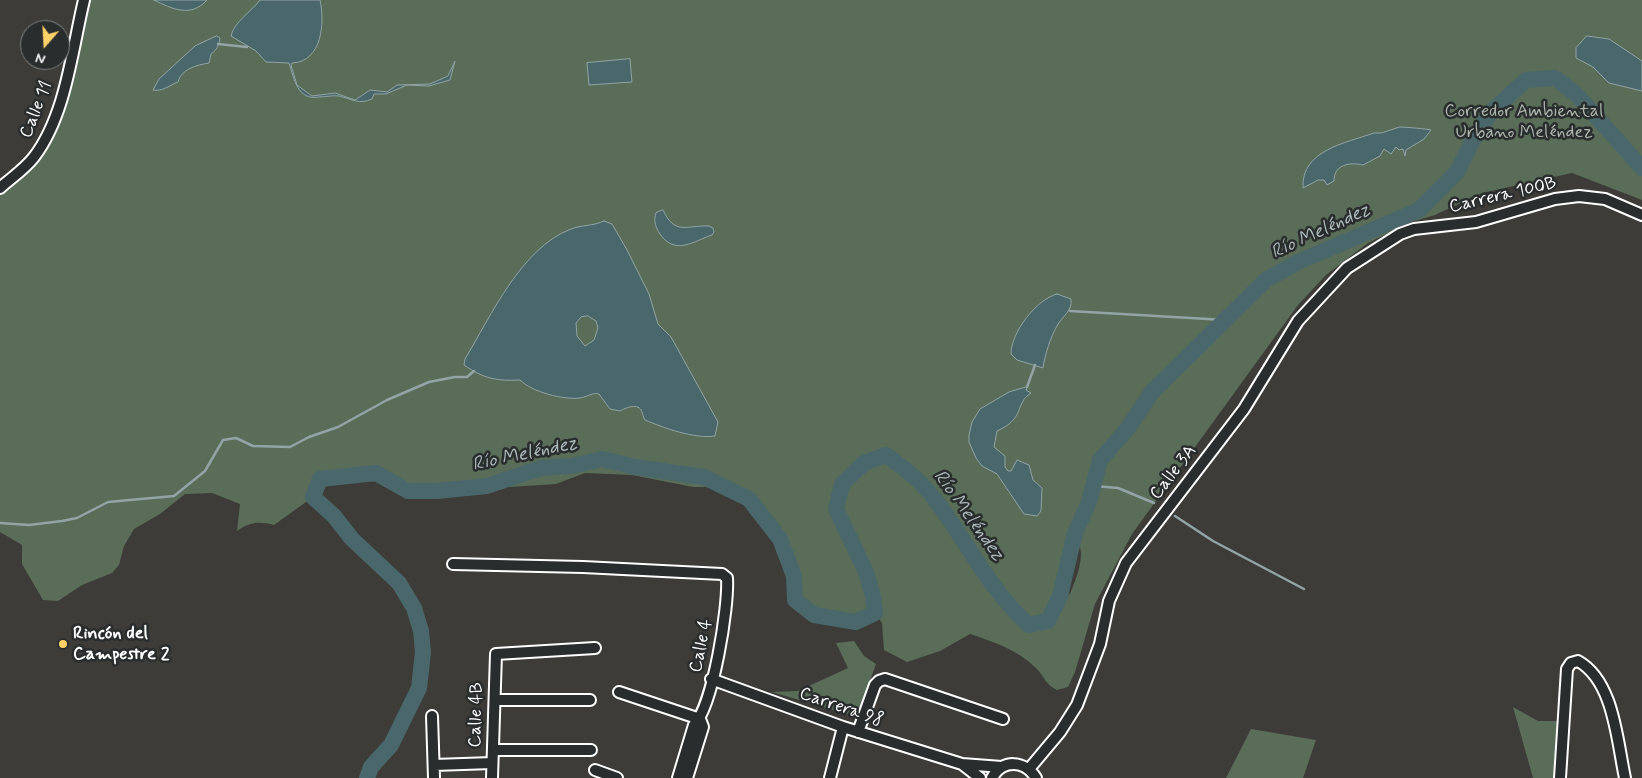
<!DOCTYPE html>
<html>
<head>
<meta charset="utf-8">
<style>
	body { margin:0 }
	#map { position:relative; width:1642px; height:778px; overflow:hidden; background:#3d3c38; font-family:Mynerve,sans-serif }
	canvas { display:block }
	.north { position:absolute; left:20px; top:20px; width:50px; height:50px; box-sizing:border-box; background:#2a2d2e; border:1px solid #7f8182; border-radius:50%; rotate:199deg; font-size:14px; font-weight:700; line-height:20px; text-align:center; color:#fff }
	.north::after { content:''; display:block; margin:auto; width:18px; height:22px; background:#ffd166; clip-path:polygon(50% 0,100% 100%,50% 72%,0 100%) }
</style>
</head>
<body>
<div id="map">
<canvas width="1642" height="778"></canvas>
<div class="north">N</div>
</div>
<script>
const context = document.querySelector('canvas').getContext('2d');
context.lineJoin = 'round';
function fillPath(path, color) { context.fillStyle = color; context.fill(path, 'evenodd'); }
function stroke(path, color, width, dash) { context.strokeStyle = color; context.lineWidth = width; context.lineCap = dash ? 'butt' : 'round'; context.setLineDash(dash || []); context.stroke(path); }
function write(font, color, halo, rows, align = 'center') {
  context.font = font + ' Mynerve,sans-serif'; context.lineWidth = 5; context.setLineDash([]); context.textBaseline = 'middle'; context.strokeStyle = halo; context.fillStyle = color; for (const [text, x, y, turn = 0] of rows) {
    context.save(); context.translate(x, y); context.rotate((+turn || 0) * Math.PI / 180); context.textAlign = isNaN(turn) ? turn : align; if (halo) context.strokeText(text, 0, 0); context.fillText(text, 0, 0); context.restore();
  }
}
const green = new Path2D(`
	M 84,0 L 1642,0 L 1642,200 L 1572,173 L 1482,193 L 1435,215 L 1411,222 L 1368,243 L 1326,275 L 1298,305 L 1132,534 L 1095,604 L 1075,672 L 1068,687 L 1057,690 C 1044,683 1045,677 1036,668 C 1018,650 994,642 970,634 L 940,651 L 907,662 L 884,650 L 882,623 L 875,613 L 856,622 L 814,615 L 795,600 L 794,576 L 780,539 L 749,499 L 714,482 L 704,487 L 693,487 L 632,475 L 585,473 L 556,484 L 510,487 L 491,484 L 437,491 L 408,491 L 376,473 L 320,479 L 313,497 L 274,525 C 259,521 250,522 237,531 L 240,504 L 212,493 L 185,494 L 160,514 L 134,529 L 124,546 L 119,565 L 112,573 L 82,585 L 58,601 L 43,600 L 22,564 L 22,545 L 0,532 L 0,188 L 33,159 L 53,122 ZM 1074,537 C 1089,551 1076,578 1070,594 L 1060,596 Z
	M 854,641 L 864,656 L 876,664 L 857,717 L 772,692 L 798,691 L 848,668 L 836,643 Z
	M 1513,707 L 1538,721 L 1561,721 L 1558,778 L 1533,778 Z
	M 1251,729 L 1316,740 L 1303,778 L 1226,778 Z`);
const water = new Path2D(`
	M 154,0 L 207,0 C 191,18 172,9 154,0 Z
	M 260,0 L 320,0 C 325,23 322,62 292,63 L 291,65 L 297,85 L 312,96 L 335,93 L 355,100 L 370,90 L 387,92 L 397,85 L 430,84 L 448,76 L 455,61 L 450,80 L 429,86 L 407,85 L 386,94 L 374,94 L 372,99 C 359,105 352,99 339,96 C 333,95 325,97 319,97 C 297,101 294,78 289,63 L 266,62 L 256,51 L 231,36 C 234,22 251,12 260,0 Z
	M 217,36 L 220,38 C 219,45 217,50 211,54 L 209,63 C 197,65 181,69 178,82 C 170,85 162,92 153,90 L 159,79 L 195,46 Z
	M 1587,36 L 1609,39 L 1642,61 L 1642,91 L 1609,83 L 1593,67 L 1576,58 L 1576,48 Z
	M 630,59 L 632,82 L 589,85 L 587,63 Z
	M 1400,127 C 1405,127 1428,129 1431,130 L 1424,139 L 1406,150 L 1405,156 L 1403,149 L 1399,150 L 1396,147 L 1391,154 L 1384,149 L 1380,156 L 1363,165 C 1350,162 1334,164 1334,181 L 1327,185 L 1324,180 L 1318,180 L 1303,188 C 1301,150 1346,143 1374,133 L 1381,133 Z
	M 663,210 C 675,236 686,225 709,226 L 713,228 L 714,232 L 712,235 C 694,241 675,256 660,234 C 656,228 653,221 656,213 Z
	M 604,221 L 612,224 L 627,250 L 649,294 L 658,324 L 671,337 L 718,422 L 715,436 C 694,439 664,428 645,420 C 643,417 643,414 642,412 C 639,402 625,408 620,411 L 610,409 L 599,394 C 593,392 587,397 580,398 C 563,400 532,392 520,380 C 497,381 484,379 464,365 L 465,359 C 491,316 521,248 571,229 C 581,225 594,226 604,221 ZM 588,316 L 596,321 L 598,328 L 594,340 L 585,346 L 577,336 L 576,323 L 581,317 Z
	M 1057,294 L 1071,299 C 1073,311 1062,316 1057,326 C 1050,338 1045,355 1043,368 L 1017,360 L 1011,354 C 1011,332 1037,299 1057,294 Z
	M 1027,387 L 1026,390 L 1031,393 C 1014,404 1026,418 997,431 L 994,447 L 1005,456 L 1005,467 L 1008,471 L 1011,471 L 1017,460 L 1029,465 L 1033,480 L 1042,488 L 1041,511 L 1037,516 L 1024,514 L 997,474 L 982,466 L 976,458 L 969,442 L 969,435 L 972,422 L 980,409 L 1009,392 Z`);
const stream = new Path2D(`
	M 218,44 L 247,47
	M 1070,311 L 1225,320
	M 1027,387 L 1035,365
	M 1094,486 L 1118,488 L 1154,503
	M 1175,516 L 1213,541 L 1304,589
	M 0,523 L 29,525 L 62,521 L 77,518 L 108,502 L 174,496 L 205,471 L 223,440 L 236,438 L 253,446 L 290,447 L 309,437 L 338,427 L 387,400 L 429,382 L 455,377 L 467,377 L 474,371`);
const river = new Path2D(`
	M 367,778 L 371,767 L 391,745 L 419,688 L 423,652 L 421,631 L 414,608 L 399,583 L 352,539 L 334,516 L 313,497 L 320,479 L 376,473 L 408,491 L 437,491 L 487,486 L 541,468 L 572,466 L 602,459 L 635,467 L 704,477 L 749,499 L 780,539 L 794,576 L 795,600 L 814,615 L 856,622 L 875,613 L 873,596 L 866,572 L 836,509 L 842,484 L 864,463 L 886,455 C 905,468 923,483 937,502 C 969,545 988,588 1029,625 L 1048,621 L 1060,596 L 1075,533 L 1089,502 L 1100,460 L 1128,428 L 1152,392 L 1266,280 L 1298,262 L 1419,210 L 1457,172 L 1473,140 L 1491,112 L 1526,80 L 1555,78 L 1576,94 L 1642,168`);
const minor = new Path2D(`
	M 0,188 C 11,178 25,169 34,157 C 66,115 72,50 84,0
	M 453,564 L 583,567 L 722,574 L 727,578 C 729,606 713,706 694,725 L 678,778
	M 711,679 L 843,727 L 962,764 L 1002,767
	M 619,692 L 700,719
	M 495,700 L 590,700
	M 432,716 L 434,778
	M 858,732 L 875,685 L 879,681 L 885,679 L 1003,719
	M 493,750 L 591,750
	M 962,764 L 980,778
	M 434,765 L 492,763
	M 1029,769 L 1060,732 L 1077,705 L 1100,644 L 1109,601 L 1126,563 L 1244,409 L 1298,321 L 1347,268 L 1400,234 L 1414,229 L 1476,222 L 1555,199 L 1579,196 L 1605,199 L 1642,215
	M 595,770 L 617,778
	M 492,778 L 496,654 L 595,648
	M 687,778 L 703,727 L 700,719
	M 830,778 L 843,727
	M 992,778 C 1002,759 1025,760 1036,778
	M 1560,778 L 1567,669 L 1571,663 L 1578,661 C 1614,681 1617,741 1625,778`);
const markers = [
	[63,644,5,"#ffd166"]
];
const streetNames = [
	["Calle 11",37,110,-68],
	["Carrera 100B",1503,196,-13],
	["Calle 3A",1174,473,-52],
	["Calle 4",702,646,-78],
	["Carrera 98",841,708,19],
	["Calle 4B",477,715,-88]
];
const parkNames = [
	["Corredor Ambiental",1524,112],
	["Urbano Meléndez",1524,133]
];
const poiNames = [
	["Rincón del",73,634],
	["Campestre 2",73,655]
];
const waterNames = [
	["Río Meléndez",1321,232,-25],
	["Río Meléndez",525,455,-12],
	["Río Meléndez",968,516,54]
];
fillPath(green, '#596d58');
fillPath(water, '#4a686b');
stroke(water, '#92a4a6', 1);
stroke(stream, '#92a4a6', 2.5);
stroke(river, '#4a686b', 16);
stroke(minor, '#fff', 14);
stroke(minor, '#2a2d2e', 10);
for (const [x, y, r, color] of markers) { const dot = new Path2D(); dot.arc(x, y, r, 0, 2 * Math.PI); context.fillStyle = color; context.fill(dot); stroke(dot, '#2a2d2e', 2); }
write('18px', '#fff', '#2a2d2e', streetNames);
write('18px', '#acb6ac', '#2a2d2e', parkNames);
write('bold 18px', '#fff', '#2a2d2e', poiNames, 'left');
write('italic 19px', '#aebbbc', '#2a2d2e', waterNames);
</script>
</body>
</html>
